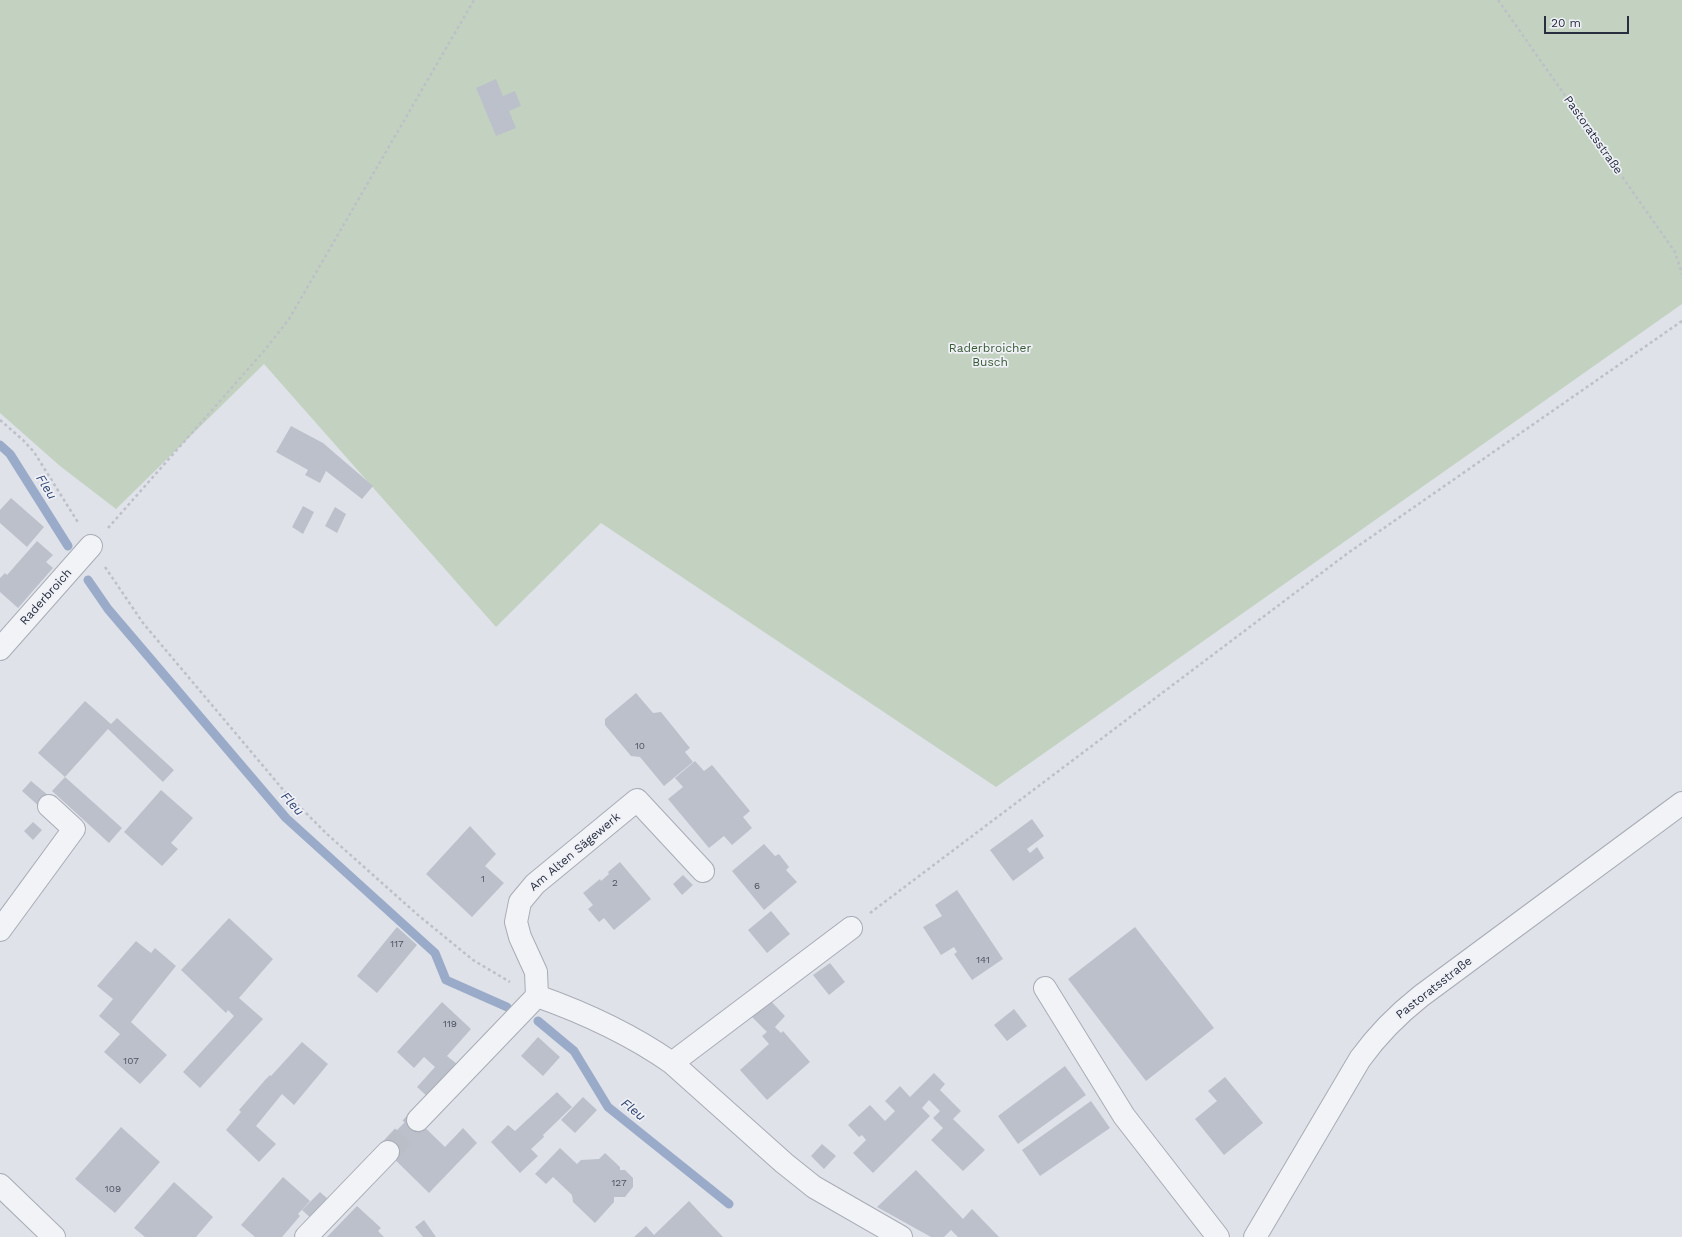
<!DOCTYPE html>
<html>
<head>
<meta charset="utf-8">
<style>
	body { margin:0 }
	#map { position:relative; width:1682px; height:1237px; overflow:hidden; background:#dfe2e8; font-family:"Work Sans",sans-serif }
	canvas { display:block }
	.scale { position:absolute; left:1544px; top:16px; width:85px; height:18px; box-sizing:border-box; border:2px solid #282e40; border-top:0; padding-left:5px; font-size:12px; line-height:14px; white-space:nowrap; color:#282e40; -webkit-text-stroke:3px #eff1f6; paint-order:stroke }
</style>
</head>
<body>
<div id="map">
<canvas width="1682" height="1237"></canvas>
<div class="scale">20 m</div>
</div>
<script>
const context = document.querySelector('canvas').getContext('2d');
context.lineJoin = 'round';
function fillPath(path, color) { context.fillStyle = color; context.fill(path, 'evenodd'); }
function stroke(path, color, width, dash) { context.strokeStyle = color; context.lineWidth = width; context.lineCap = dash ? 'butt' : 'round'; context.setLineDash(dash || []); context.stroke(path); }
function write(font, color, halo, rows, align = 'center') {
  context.font = font + ' "Work Sans",sans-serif'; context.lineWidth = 3.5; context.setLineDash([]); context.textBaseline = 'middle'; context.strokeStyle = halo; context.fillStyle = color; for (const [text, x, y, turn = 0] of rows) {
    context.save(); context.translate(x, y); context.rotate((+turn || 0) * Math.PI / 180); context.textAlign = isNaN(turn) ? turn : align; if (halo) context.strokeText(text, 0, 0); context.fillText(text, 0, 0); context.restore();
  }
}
const green = new Path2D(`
	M 0,0 L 1682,0 L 1682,304 L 996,787 L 601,523 L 496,627 L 264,364 L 116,509 L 60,466 L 0,413 Z`);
const stream = new Path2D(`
	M 0,445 L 10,454 L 68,546
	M 88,580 L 108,609 L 286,818 L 435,953 L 446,980 L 507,1007
	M 538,1021 L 574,1051 L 608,1107 L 729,1204`);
const building = new Path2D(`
	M 496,79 L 503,96 L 515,91 L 521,106 L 509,111 L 516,128 L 496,136 L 476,88 Z
	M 291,426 L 323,443 L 373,486 L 362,499 L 326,471 L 320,483 L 305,475 L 308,470 L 276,452 Z
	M 11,498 L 44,527 L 27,547 L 0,523 L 0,510 Z
	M 303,506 L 314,512 L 303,534 L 292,527 Z
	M 335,507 L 346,514 L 337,533 L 325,526 Z
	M 37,541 L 53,555 L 46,562 L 53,568 L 18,608 L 0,592 L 0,578 L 5,573 L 7,575 Z
	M 636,693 L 653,713 L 661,712 L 690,748 L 685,752 L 693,762 L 664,786 L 640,757 L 631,756 L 605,725 L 605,719 Z
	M 85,701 L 111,724 L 117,718 L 174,770 L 163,782 L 108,729 L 65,777 L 38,753 Z
	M 695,761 L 704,771 L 712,765 L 750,811 L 743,817 L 752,828 L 732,845 L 724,836 L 709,848 L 668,799 L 683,787 L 675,778 Z
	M 65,777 L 122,828 L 109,843 L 52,791 Z
	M 31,781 L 49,796 L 40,807 L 22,791 Z
	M 161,790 L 193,818 L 171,843 L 178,849 L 162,866 L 124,832 Z
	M 1032,819 L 1044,836 L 1027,849 L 1030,853 L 1037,847 L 1044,858 L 1013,881 L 990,850 Z
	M 33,822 L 42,830 L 33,840 L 24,831 Z
	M 470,826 L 496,854 L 485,866 L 504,883 L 472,917 L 426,874 Z
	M 764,844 L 775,856 L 779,854 L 789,867 L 786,870 L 797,882 L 764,910 L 732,871 Z
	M 620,862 L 651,899 L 614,930 L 604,918 L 599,922 L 588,909 L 593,905 L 583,893 L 600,879 L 601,881 L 609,874 L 608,872 Z
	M 683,875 L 693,885 L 682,895 L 673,884 Z
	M 957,890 L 1003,959 L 972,980 L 954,954 L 957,952 L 954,947 L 941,955 L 923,927 L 942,916 L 935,905 Z
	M 771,911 L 790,934 L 767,953 L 748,930 Z
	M 229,918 L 273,959 L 239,998 L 263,1019 L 200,1088 L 183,1072 L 234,1016 L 228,1010 L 226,1013 L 181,970 Z
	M 397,927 L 417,945 L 377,993 L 357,976 Z
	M 1135,927 L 1214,1028 L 1146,1081 L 1068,979 Z
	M 136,941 L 151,953 L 155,948 L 176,966 L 131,1022 L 167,1055 L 140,1084 L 104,1052 L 120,1034 L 99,1016 L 113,999 L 97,986 Z
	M 830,963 L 845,982 L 829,995 L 813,975 Z
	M 768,998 L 785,1016 L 775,1027 L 781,1033 L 783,1031 L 810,1062 L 767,1100 L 740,1070 L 769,1044 L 762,1036 L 767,1032 L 748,1013 Z
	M 442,1002 L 471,1029 L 447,1056 L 457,1064 L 428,1097 L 417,1087 L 435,1067 L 424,1057 L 414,1068 L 397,1052 Z
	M 1014,1009 L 1027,1026 L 1007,1041 L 994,1025 Z
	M 538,1037 L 560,1057 L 543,1076 L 521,1056 Z
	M 302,1042 L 328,1064 L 294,1105 L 282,1094 L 256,1126 L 276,1144 L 259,1162 L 226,1130 L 241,1112 L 239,1110 L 265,1080 L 270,1075 L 271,1076 Z
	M 1065,1066 L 1086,1095 L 1018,1144 L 998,1116 Z
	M 934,1073 L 945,1084 L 940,1090 L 961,1111 L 953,1119 L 985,1150 L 963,1171 L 931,1140 L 943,1128 L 933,1118 L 940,1111 L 929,1100 L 922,1108 L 930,1116 L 873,1173 L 853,1153 L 866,1140 L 862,1135 L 859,1137 L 848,1125 L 870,1105 L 885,1121 L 895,1111 L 885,1101 L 900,1086 L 910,1097 Z
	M 1225,1077 L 1263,1123 L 1224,1155 L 1195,1119 L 1217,1101 L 1208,1091 Z
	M 557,1092 L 572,1107 L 543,1135 L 544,1137 L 531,1149 L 538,1156 L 520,1173 L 491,1142 L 508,1125 L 515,1131 Z
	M 583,1097 L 597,1110 L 575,1133 L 561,1120 Z
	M 1091,1101 L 1110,1128 L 1040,1176 L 1022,1150 Z
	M 412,1115 L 445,1147 L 463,1128 L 477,1143 L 429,1193 L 381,1146 Z
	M 121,1127 L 160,1162 L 115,1213 L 75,1179 Z
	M 822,1144 L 836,1156 L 824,1169 L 811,1156 Z
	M 560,1148 L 577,1164 L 581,1160 L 599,1159 L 605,1153 L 620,1167 L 620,1170 L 625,1170 L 633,1178 L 633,1187 L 625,1197 L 614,1197 L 614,1202 L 595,1223 L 573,1202 L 572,1195 L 553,1177 L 546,1184 L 535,1174 Z
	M 916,1170 L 963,1219 L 972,1209 L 999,1237 L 958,1237 L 951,1230 L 944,1237 L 931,1237 L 877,1207 Z
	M 283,1177 L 310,1201 L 298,1214 L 300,1216 L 282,1237 L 255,1237 L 241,1225 Z
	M 174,1182 L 213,1217 L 196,1237 L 145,1237 L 134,1228 Z
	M 320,1192 L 330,1201 L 313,1220 L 302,1210 Z
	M 689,1201 L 723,1237 L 634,1237 L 646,1226 L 654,1235 Z
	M 357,1206 L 381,1228 L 378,1231 L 384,1237 L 327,1237 Z
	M 424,1220 L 436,1237 L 423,1237 L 415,1227 Z`);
const minorTunnel = new Path2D(`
	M 388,1152 L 418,1120`);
const path = new Path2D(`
	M 1498,0 L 1675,252 L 1682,274
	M 0,420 L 23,440 L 34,452 L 79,524
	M 108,528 L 264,351 L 289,319 L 474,0
	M 105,567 L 143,623 L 285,792 L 327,834 L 418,915 L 473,960 L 510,982
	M 870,913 L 1348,553 L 1682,321`);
const minor = new Path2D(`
	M 0,649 L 91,546
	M 0,930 L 74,829 L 49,806
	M 1045,988 L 1124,1116 L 1218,1237
	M 537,996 C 585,1013 629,1033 672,1063 L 784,1163 L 814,1187 L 901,1237
	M 672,1063 L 851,928
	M 418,1120 L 537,996 L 536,972 L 520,937 L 516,922 L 520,902 L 535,884 L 637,800 L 703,871
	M 0,1185 L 54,1237
	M 306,1237 L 388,1152
	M 1255,1237 L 1360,1059 C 1378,1034 1397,1015 1421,996 L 1682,803`);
const numberNames = [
	["10",640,746],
	["1",483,879],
	["2",615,883],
	["6",757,886],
	["117",397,944],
	["141",983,960],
	["119",450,1024],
	["107",131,1061],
	["127",619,1183],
	["109",113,1189]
];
const streetNames = [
	["Pastoratsstraße",1593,135,55],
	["Raderbroich",46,597,-48],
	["Am Alten Sägewerk",575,852,-40],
	["Pastoratsstraße",1434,988,-38]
];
const parkNames = [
	["Raderbroicher",990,348],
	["Busch",990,362]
];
const waterNames = [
	["Fleu",46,487,58],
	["Fleu",292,804,47],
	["Fleu",633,1110,38]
];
fillPath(green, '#c3d2c0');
stroke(stream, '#9aabc9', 9);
fillPath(building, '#bcc0cb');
stroke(minorTunnel, '#babec6', 22, [22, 11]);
stroke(minor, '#a8acb6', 24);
stroke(path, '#bdc0c7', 2.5, [3, 3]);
stroke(minor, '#f2f3f7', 22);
write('10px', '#4d5263', null, numberNames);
write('12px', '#282e40', '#eff1f6', streetNames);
write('12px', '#385b35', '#eff1f6', parkNames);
write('italic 13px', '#324774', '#eff1f6', waterNames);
</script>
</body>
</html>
